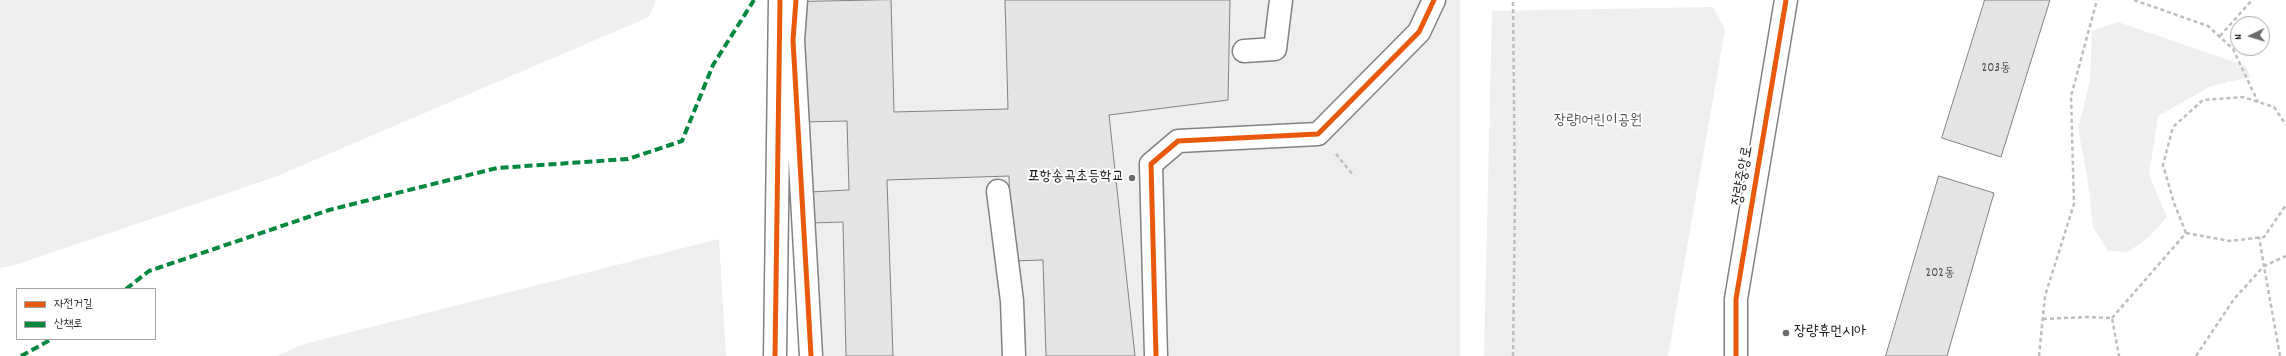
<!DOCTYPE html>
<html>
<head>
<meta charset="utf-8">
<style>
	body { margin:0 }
	#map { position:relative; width:2286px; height:356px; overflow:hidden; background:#fff; font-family:Dekko,"Poor Story",sans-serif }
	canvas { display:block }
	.legend { position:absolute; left:16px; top:288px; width:140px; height:52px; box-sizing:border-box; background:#fff; border:1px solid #a4a4a4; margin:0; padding:5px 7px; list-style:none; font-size:12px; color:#1c1c1c }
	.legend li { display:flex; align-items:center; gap:8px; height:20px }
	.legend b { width:20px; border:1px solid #a4a4a4 }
	.north { position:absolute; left:2230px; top:16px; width:40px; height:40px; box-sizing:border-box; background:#fff; border:1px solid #a4a4a4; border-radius:50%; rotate:266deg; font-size:11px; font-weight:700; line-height:16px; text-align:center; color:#1c1c1c }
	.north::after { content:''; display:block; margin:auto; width:14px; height:18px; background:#6b6b6b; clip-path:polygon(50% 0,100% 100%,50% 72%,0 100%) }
</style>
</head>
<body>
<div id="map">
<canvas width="2286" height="356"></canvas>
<ul class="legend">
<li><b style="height:5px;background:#e8590c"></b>자전거길</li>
<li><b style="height:5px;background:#00873e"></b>산책로</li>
</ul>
<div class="north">N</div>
</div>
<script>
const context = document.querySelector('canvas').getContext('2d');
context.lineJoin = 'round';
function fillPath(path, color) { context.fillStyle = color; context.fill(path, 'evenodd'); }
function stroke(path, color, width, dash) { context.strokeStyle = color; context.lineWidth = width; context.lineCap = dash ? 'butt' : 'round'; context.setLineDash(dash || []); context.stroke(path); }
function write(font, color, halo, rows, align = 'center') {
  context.font = font + ' Dekko,"Poor Story",sans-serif'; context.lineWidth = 4; context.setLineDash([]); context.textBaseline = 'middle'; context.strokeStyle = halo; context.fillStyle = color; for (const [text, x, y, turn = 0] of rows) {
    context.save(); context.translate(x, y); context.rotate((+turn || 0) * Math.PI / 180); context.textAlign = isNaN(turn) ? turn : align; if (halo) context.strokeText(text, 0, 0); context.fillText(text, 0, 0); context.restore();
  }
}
const built = new Path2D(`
	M 809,0 L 1460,0 L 1460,356 L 799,356 Z`);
const green = new Path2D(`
	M 0,0 L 656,0 L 649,17 L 275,177 L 15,265 L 0,268 Z
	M 1713,7 L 1725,30 L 1668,356 L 1484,356 L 1492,11 Z
	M 2118,22 L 2246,66 L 2250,77 L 2211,86 L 2158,116 L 2149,175 L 2167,217 L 2149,237 L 2128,252 L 2108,251 L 2093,227 L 2087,175 L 2078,129 L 2090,81 L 2092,31 Z
	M 1213,187 L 1361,188 L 1365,356 L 1211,356 Z
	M 719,239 L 726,356 L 276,356 L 304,344 Z`);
const building = new Path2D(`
	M 891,0 L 894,112 L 1008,109 L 1005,0 L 1230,0 L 1228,100 L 1109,115 L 1135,356 L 1046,356 L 1043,260 L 1012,261 L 1009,176 L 887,180 L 893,356 L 846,356 L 843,222 L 810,223 L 810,192 L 849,190 L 847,121 L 801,122 L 797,2 Z
	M 1985,0 L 2050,0 L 2001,157 L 1942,138 Z
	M 1939,176 L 1994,193 L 1947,356 L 1886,356 Z`);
const path = new Path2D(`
	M 2134,0 L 2208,26 L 2233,49 L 2258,102
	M 1513,2 L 1515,195 L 1513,356
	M 2220,36 L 2252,0
	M 1336,154 L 1354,176
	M 2186,233 L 2174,203 L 2163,165 L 2173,127 L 2203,100 L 2243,97 L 2274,107 L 2286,125
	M 2186,233 L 2230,241 L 2264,237 L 2286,205
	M 2112,318 L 2186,233
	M 2043,319 L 2087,317 L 2112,318 L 2119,356
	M 2039,356 L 2045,296 L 2074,204 L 2071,96 L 2097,0
	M 2196,356 L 2234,299 L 2264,266 L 2259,237
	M 2280,356 L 2264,266 L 2286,256`);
const minor = new Path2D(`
	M 796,0 L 793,40 L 811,356
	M 1244,51 L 1275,49 L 1281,0
	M 998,191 L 1012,301 L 1014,356
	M 775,356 L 780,0
	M 1156,356 L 1151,164 L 1178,141 L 1318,134 L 1419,32 L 1434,0
	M 1736,356 L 1736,299 L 1786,0`);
const quiet = new Path2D(`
	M 126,289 L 149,271 L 329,210 L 497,168 L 628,159 L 682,141 L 713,65 L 754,0
	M 21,356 L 52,339`);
const cycleway = new Path2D(`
	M 796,0 L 793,40 L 811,356
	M 775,356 L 780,0
	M 1156,356 L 1151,164 L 1178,141 L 1318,134 L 1419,32 L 1434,0
	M 1736,356 L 1736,299 L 1786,0`);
const markers = [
	[1132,178,4,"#6b6b6b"],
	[1786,333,4,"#6b6b6b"]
];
const numberNames = [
	["203동",1996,69],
	["202동",1940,274]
];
const parkNames = [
	["장량1어린이공원",1598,122]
];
const streetNames = [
	["장량중앙로",1744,176,-80]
];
const poiNames = [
	["포항송곡초등학교",1124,178],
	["장량휴먼시아",1794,333,"left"]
];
fillPath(built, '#eee');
fillPath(green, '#efefef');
fillPath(building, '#e4e4e4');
stroke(building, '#828282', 1);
stroke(minor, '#828282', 25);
stroke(path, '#bebebe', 2.5, [4, 3]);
stroke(minor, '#fff', 22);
stroke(quiet, '#00873e', 4, [8, 4]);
stroke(cycleway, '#e8590c', 5);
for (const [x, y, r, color] of markers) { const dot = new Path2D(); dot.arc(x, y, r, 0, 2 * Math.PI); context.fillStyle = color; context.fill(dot); stroke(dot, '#fff', 1.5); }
write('13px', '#4e4e4e', null, numberNames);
write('15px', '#575757', '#fff', parkNames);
write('15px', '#1c1c1c', '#fff', streetNames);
write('15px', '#1c1c1c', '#fff', poiNames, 'right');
</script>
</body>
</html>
